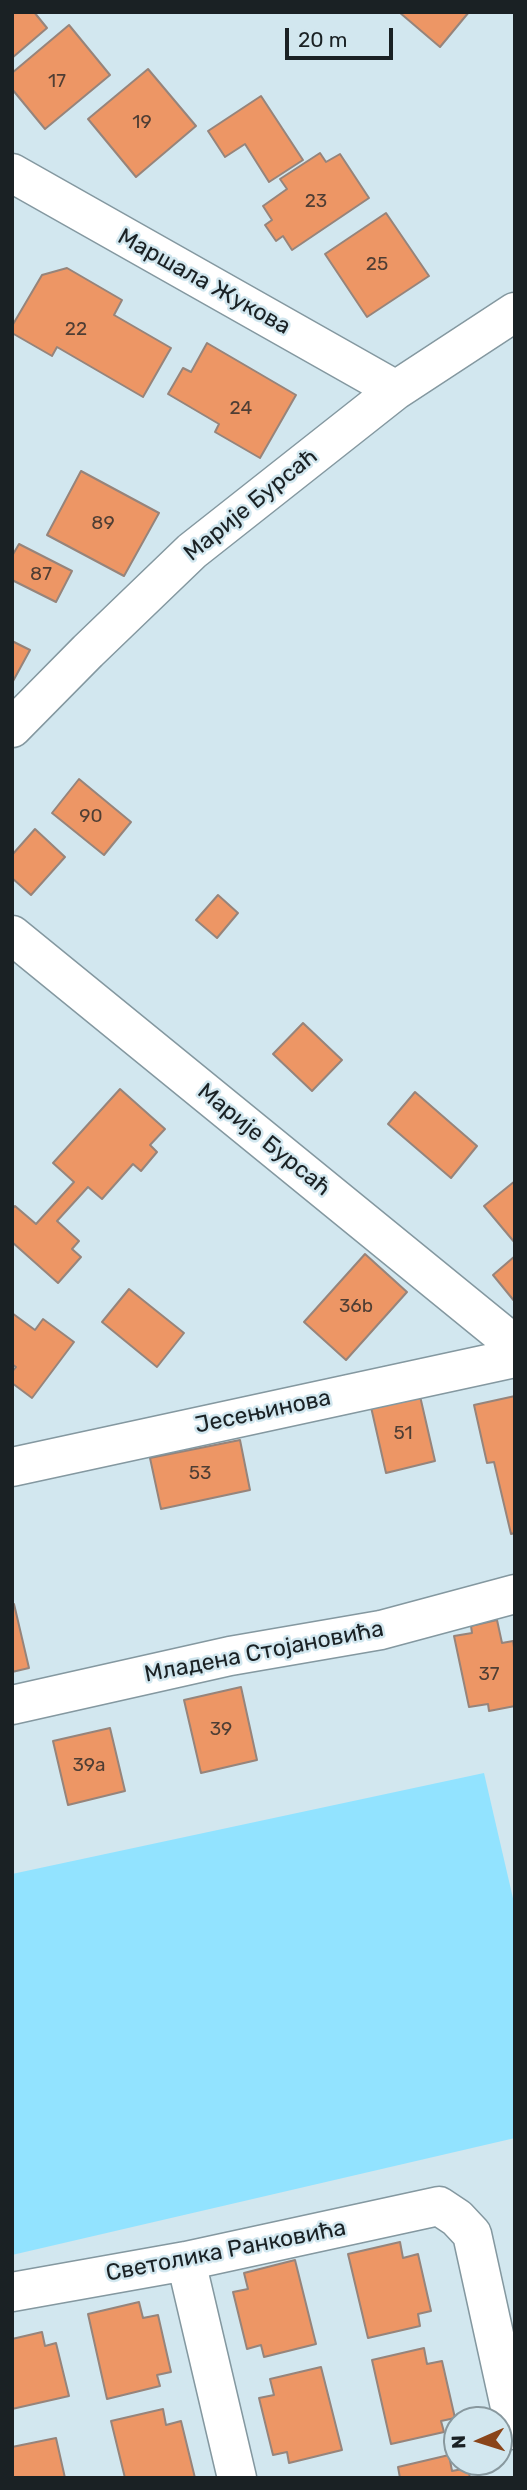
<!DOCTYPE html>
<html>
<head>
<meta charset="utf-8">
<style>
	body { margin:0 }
	#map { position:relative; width:527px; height:2490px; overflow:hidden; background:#d2e7ef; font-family:Rubik,sans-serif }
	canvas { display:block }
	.frame { position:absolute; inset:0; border:14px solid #1a2124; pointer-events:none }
	.north { position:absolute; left:443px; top:2406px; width:70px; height:70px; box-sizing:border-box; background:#d2e7ef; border:2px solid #88989e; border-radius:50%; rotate:267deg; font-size:19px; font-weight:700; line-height:28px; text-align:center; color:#1a2124 }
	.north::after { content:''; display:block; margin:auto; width:24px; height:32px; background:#8a451a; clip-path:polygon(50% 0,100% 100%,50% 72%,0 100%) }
	.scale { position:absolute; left:285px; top:28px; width:108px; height:32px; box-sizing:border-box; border:4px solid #1a2124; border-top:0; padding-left:9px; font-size:21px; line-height:24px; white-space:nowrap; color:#1a2124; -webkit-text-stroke:5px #d2e7ef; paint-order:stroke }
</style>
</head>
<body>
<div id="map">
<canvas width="527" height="2490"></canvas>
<div class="frame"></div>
<div class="north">N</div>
<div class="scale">20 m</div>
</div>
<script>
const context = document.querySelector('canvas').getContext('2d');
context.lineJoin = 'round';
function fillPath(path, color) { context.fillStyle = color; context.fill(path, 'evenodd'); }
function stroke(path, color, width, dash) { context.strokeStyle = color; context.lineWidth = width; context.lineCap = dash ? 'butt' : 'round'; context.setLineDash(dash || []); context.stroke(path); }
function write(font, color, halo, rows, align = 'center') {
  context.font = font + ' Rubik,sans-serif'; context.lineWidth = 5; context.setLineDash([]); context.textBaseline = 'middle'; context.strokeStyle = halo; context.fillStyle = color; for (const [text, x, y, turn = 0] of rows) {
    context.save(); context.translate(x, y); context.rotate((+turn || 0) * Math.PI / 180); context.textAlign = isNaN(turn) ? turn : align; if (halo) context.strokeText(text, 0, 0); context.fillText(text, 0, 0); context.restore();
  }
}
const green = new Path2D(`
	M 484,1773 L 515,1907 L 515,2138 L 12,2255 L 12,1874 Z`);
const building = new Path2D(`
	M 12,12 L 34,12 L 47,28 L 12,58 Z
	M 399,12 L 469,12 L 440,47 Z
	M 69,25 L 110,75 L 45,129 L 12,89 L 12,73 Z
	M 148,69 L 196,126 L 136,177 L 88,119 Z
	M 261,96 L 303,160 L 269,182 L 245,144 L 225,157 L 208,131 Z
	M 320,153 L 326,162 L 340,154 L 369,198 L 292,250 L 283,236 L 276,241 L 265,225 L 272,220 L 263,206 L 287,189 L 280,179 Z
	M 386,213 L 429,276 L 367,317 L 325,254 Z
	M 67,268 L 122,300 L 114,315 L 171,348 L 143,397 L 57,347 L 52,356 L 12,333 L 12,326 L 42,275 Z
	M 207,343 L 296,395 L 260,458 L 215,432 L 219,424 L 168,394 L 183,368 L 191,372 Z
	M 81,471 L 159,513 L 124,576 L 47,535 Z
	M 19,544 L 72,571 L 56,602 L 12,580 L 12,556 Z
	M 12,641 L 30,650 L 12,683 Z
	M 79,779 L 131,822 L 104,855 L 52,813 Z
	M 35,829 L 65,857 L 31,895 L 12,878 L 12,855 Z
	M 218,895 L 238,913 L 217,938 L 196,920 Z
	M 303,1023 L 342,1060 L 312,1091 L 273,1054 Z
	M 120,1089 L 165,1129 L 150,1145 L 157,1152 L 141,1171 L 133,1164 L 102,1199 L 88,1187 L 57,1221 L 79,1241 L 72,1249 L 81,1257 L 58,1283 L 12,1242 L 12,1209 L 15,1206 L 36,1224 L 74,1182 L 53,1163 Z
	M 415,1092 L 477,1146 L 451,1178 L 388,1124 Z
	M 515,1181 L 515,1243 L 484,1206 Z
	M 365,1254 L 407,1292 L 346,1360 L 304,1322 Z
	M 515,1256 L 515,1302 L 493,1275 Z
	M 129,1289 L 184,1333 L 157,1367 L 102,1322 Z
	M 12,1313 L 35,1330 L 43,1319 L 74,1342 L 32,1398 L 12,1383 L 12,1372 L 16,1367 L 12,1364 Z
	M 420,1396 L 435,1461 L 386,1473 L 371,1407 Z
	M 515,1396 L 515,1533 L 511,1534 L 494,1462 L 487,1463 L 474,1405 Z
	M 240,1440 L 250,1490 L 161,1509 L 150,1458 Z
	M 14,1604 L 29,1668 L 12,1672 L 12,1605 Z
	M 497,1620 L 502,1643 L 513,1641 L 514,1647 L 515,1706 L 489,1711 L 488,1704 L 469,1707 L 454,1636 L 472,1633 L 471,1626 Z
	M 241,1687 L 257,1760 L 201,1773 L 184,1700 Z
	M 110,1728 L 125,1791 L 68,1805 L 53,1741 Z
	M 400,2242 L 403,2258 L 418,2254 L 431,2311 L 418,2314 L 420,2326 L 368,2338 L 348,2254 Z
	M 295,2260 L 316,2344 L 264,2357 L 261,2345 L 247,2349 L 233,2292 L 248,2289 L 244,2273 Z
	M 139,2302 L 143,2318 L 158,2315 L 171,2372 L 157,2375 L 160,2386 L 107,2399 L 88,2314 Z
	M 42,2332 L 45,2346 L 56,2343 L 69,2396 L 12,2409 L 12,2339 Z
	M 424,2348 L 427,2364 L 442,2361 L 455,2418 L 441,2421 L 444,2432 L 391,2444 L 372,2360 Z
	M 321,2367 L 342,2450 L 289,2463 L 287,2452 L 273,2455 L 259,2398 L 274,2395 L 270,2379 Z
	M 163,2409 L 166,2425 L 181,2421 L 195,2478 L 125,2478 L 111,2421 Z
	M 56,2438 L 65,2478 L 12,2478 L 12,2447 Z
	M 449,2455 L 452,2471 L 468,2468 L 470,2478 L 400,2478 L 398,2467 Z`);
const minor = new Path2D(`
	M 12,173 L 396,390
	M 12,728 L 88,651 L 192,551 L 396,390 L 515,312
	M 12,935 L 515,1345
	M 12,1467 L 515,1358
	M 12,1705 L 230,1656 L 381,1630 L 515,1594
	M 186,2261 L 237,2478
	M 12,2292 L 186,2261 L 439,2206 L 457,2218 L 472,2234 L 515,2430`);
const numberNames = [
	["17",57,82],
	["19",142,123],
	["23",316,202],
	["25",377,265],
	["22",76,330],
	["24",241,409],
	["89",103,524],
	["87",41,575],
	["90",91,817],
	["36b",356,1307],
	["51",403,1434],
	["53",200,1474],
	["37",489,1675],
	["39",221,1730],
	["39a",89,1766]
];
const streetNames = [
	["Маршала Жукова",204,282,29],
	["Марије Бурсаћ",251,505,-39],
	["Марије Бурсаћ",264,1140,39],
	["Јесењинова",263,1412,-12],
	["Младена Стојановића",264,1652,-11],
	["Светолика Ранковића",226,2251,-11]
];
fillPath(green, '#92e3ff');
fillPath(building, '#ed9665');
stroke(building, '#96847b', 2);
stroke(minor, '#8498a0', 41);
stroke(minor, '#fff', 38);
write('19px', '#4f3e34', null, numberNames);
write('23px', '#1a2124', '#d2e7ef', streetNames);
</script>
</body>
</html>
